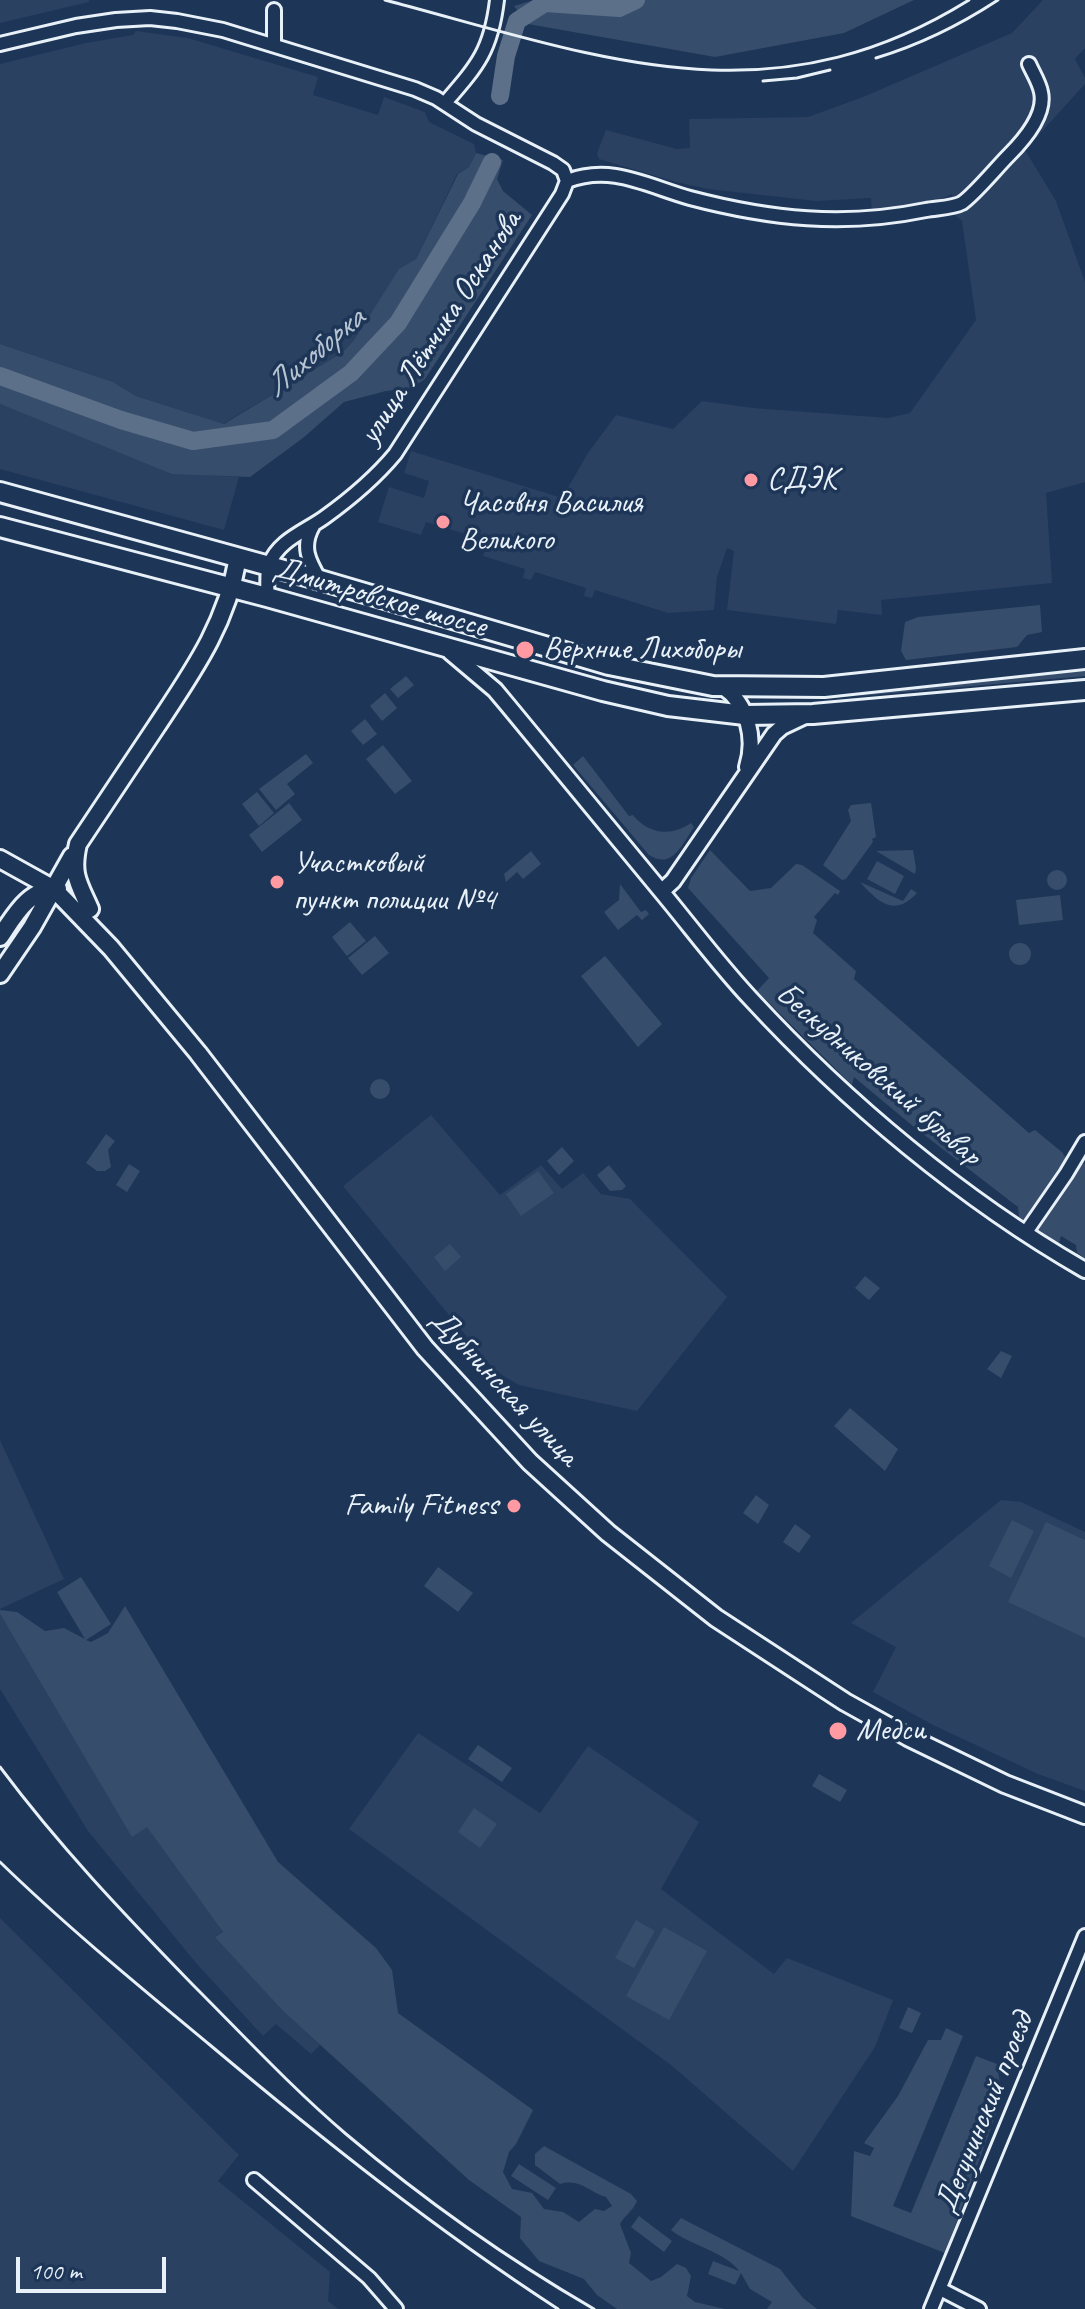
<!DOCTYPE html>
<html>
<head>
<meta charset="utf-8">
<style>
	body { margin:0 }
	#map { position:relative; width:1085px; height:2309px; overflow:hidden; background:#1d3557; font-family:Caveat,sans-serif }
	canvas { display:block }
	.scale { position:absolute; left:16px; top:2257px; width:150px; height:36px; box-sizing:border-box; border:4px solid #e8f1f8; border-top:0; padding-left:10px; font-size:24px; line-height:28px; white-space:nowrap; color:#e8f1f8; -webkit-text-stroke:6px #1d3557; paint-order:stroke }
</style>
</head>
<body>
<div id="map">
<canvas width="1085" height="2309"></canvas>
<div class="scale">100 m</div>
</div>
<script>
const context = document.querySelector('canvas').getContext('2d');
context.lineJoin = 'round';
function fillPath(path, color) { context.fillStyle = color; context.fill(path, 'evenodd'); }
function stroke(path, color, width, dash) { context.strokeStyle = color; context.lineWidth = width; context.lineCap = dash ? 'butt' : 'round'; context.setLineDash(dash || []); context.stroke(path); }
function write(font, color, halo, rows, align = 'center') {
  context.font = font + ' Caveat,sans-serif'; context.lineWidth = 7; context.setLineDash([]); context.textBaseline = 'middle'; context.strokeStyle = halo; context.fillStyle = color; for (const [text, x, y, turn = 0] of rows) {
    context.save(); context.translate(x, y); context.rotate((+turn || 0) * Math.PI / 180); context.textAlign = isNaN(turn) ? turn : align; if (halo) context.strokeText(text, 0, 0); context.fillText(text, 0, 0); context.restore();
  }
}
const built = new Path2D(`
	M 0,0 L 89,0 L 89,2 L 0,23 Z
	M 1043,0 L 1085,0 L 1085,48 L 1075,59 L 1085,78 L 1085,84 L 1025,150 L 1056,201 L 1085,282 L 1085,482 L 1046,493 L 1052,583 L 881,600 L 882,615 L 838,610 L 836,624 L 727,610 L 734,551 L 727,548 L 717,577 L 714,610 L 668,613 L 595,590 L 592,598 L 584,596 L 586,588 L 535,572 L 531,580 L 523,578 L 525,569 L 483,556 L 488,541 L 426,522 L 421,535 L 378,522 L 389,487 L 424,498 L 429,481 L 404,473 L 411,451 L 562,498 L 588,453 L 616,415 L 673,429 L 702,401 L 753,408 L 888,418 L 910,413 L 976,320 L 962,221 L 956,216 L 952,194 L 920,209 L 872,214 L 871,198 L 816,201 L 708,189 L 676,182 L 599,159 L 597,153 L 606,130 L 677,149 L 690,148 L 689,119 L 808,117 L 863,97 L 1012,33 Z
	M 136,31 L 188,38 L 318,77 L 313,95 L 378,115 L 384,97 L 425,112 L 429,122 L 474,144 L 476,153 L 469,167 L 457,174 L 416,259 L 399,270 L 354,340 L 343,352 L 223,424 L 136,396 L 113,382 L 0,344 L 0,64 L 86,43 L 133,35 Z
	M 0,404 L 172,473 L 239,477 L 224,530 L 0,469 Z
	M 431,1115 L 500,1195 L 541,1165 L 562,1189 L 583,1173 L 601,1194 L 630,1199 L 727,1297 L 637,1411 L 519,1385 L 495,1371 L 343,1186 Z
	M 0,1440 L 64,1579 L 0,1609 Z
	M 1001,1500 L 1021,1502 L 1085,1532 L 1085,1791 L 1038,1774 L 933,1725 L 873,1692 L 896,1647 L 851,1623 Z
	M 0,1614 L 132,1836 L 147,1826 L 223,1932 L 216,1936 L 284,2012 L 320,2045 L 311,2054 L 276,2024 L 263,2036 L 196,1963 L 88,1831 L 0,1689 Z
	M 418,1733 L 540,1813 L 588,1746 L 699,1822 L 661,1889 L 774,1974 L 787,1958 L 893,2000 L 875,2047 L 793,2171 L 671,2065 L 349,1829 Z
	M 0,1918 L 239,2155 L 218,2181 L 330,2272 L 328,2301 L 338,2309 L 0,2309 Z`);
const green = new Path2D(`
	M 534,0 L 914,0 L 844,33 L 715,57 L 528,24 L 514,6 Z
	M 476,153 L 503,160 L 497,179 L 503,191 L 532,215 L 425,379 L 411,388 L 386,391 L 344,402 L 303,438 L 250,477 L 172,474 L 0,404 L 0,344 L 113,382 L 136,396 L 224,424 L 343,352 L 354,340 L 399,269 L 416,259 L 458,174 L 469,167 Z
	M 1040,605 L 1042,632 L 1027,635 L 1017,647 L 906,660 L 901,651 L 905,622 L 918,617 Z
	M 1085,670 L 1085,676 L 859,696 L 864,695 Z
	M 406,676 L 414,685 L 398,698 L 390,689 Z
	M 385,693 L 397,708 L 382,721 L 370,706 Z
	M 365,719 L 377,734 L 363,745 L 351,731 Z
	M 383,745 L 412,781 L 395,794 L 366,759 Z
	M 306,754 L 313,763 L 287,784 L 295,794 L 276,810 L 259,789 Z
	M 583,756 L 629,816 L 633,815 C 648,834 671,837 691,823 L 694,827 C 682,845 672,870 649,855 L 573,765 Z
	M 257,792 L 274,813 L 259,826 L 242,804 Z
	M 289,803 L 302,820 L 262,852 L 249,835 Z
	M 871,803 L 876,837 L 872,839 L 873,842 L 846,879 L 842,880 L 823,865 L 851,821 L 848,810 L 851,805 Z
	M 710,850 L 750,891 L 771,888 L 796,864 L 802,865 L 840,891 L 838,895 L 835,893 L 814,917 L 817,920 L 813,933 L 856,971 L 854,979 L 1029,1133 L 1035,1130 L 1063,1153 L 1064,1156 L 1085,1164 L 1085,1258 L 1077,1253 L 1076,1245 L 1061,1236 L 1059,1243 L 1019,1217 L 1018,1207 L 914,1127 L 854,1077 L 852,1085 L 757,991 L 769,978 L 688,888 L 691,878 Z
	M 913,850 L 916,868 L 915,874 L 876,851 Z
	M 531,851 L 541,864 L 523,879 L 517,872 L 506,882 L 504,874 Z
	M 877,861 L 904,876 L 895,894 L 867,879 Z
	M1047 880a10 10 0 1 1 20 0a10 10 0 1 1-20 0Z
	M 860,882 L 903,901 L 911,889 L 917,893 C 894,918 878,902 860,882 Z
	M 620,884 L 641,912 L 646,910 L 649,914 L 642,920 L 637,915 L 618,930 L 604,912 L 619,900 Z
	M 1060,895 L 1063,920 L 1019,925 L 1016,900 Z
	M 350,922 L 366,941 L 347,956 L 332,937 Z
	M 375,936 L 389,953 L 362,975 L 348,958 Z
	M1009 954a11 11 0 1 1 22 0a11 11 0 1 1-22 0Z
	M 605,956 L 662,1024 L 638,1047 L 581,976 Z
	M370 1089a10 10 0 1 1 20 0a10 10 0 1 1-20 0Z
	M 106,1134 L 115,1141 L 108,1150 L 111,1167 L 105,1171 L 97,1171 L 86,1163 Z
	M 562,1147 L 574,1161 L 559,1175 L 547,1161 Z
	M 129,1164 L 140,1171 L 127,1192 L 116,1185 Z
	M 609,1165 L 626,1186 L 622,1190 L 610,1191 L 597,1175 Z
	M 538,1171 L 554,1193 L 521,1216 L 506,1194 Z
	M 450,1244 L 461,1257 L 445,1271 L 434,1257 Z
	M 865,1276 L 880,1288 L 869,1300 L 855,1288 Z
	M 1001,1351 L 1012,1356 L 1001,1378 L 987,1369 Z
	M 850,1408 L 898,1449 L 885,1471 L 834,1426 Z
	M 756,1495 L 769,1505 L 758,1524 L 743,1513 Z
	M 1012,1520 L 1034,1531 L 1011,1578 L 989,1566 Z
	M 1046,1522 L 1085,1540 L 1085,1638 L 1008,1602 Z
	M 795,1524 L 811,1536 L 799,1553 L 783,1542 Z
	M 438,1567 L 473,1593 L 458,1612 L 424,1586 Z
	M 81,1577 L 111,1624 L 86,1640 L 91,1642 L 108,1633 L 125,1606 L 278,1862 L 376,1948 L 392,1970 L 398,2013 L 533,2110 L 516,2144 L 509,2152 L 503,2172 L 512,2189 L 532,2193 L 544,2209 L 563,2212 L 579,2222 L 595,2209 L 604,2211 L 612,2206 L 606,2197 C 588,2192 581,2178 560,2184 L 535,2165 L 535,2154 L 544,2146 L 631,2194 L 637,2201 C 633,2211 625,2215 620,2224 L 631,2253 L 629,2263 L 651,2281 L 661,2277 L 677,2264 L 686,2268 L 691,2276 L 687,2296 L 695,2302 L 725,2309 L 617,2309 L 597,2295 L 584,2279 L 539,2261 L 520,2238 L 521,2217 L 469,2180 L 284,2012 L 215,1937 L 223,1932 L 147,1827 L 132,1837 L 0,1614 L 0,1610 L 17,1612 L 45,1631 L 64,1628 L 85,1639 L 57,1592 Z
	M 478,1745 L 512,1768 L 502,1782 L 468,1759 Z
	M 819,1774 L 847,1790 L 840,1802 L 812,1786 Z
	M 474,1808 L 497,1824 L 480,1848 L 458,1832 Z
	M 636,1920 L 655,1931 L 634,1968 L 615,1958 Z
	M 664,1927 L 707,1951 L 669,2020 L 626,1996 Z
	M 908,2007 L 921,2013 L 912,2033 L 899,2028 Z
	M 946,2028 L 963,2036 L 893,2206 L 911,2213 L 976,2056 L 997,2064 L 1002,2098 L 945,2253 L 851,2216 L 854,2151 L 870,2156 L 874,2148 L 864,2143 L 898,2096 L 928,2040 L 941,2040 Z
	M 519,2164 L 556,2188 L 548,2200 L 511,2176 Z
	M 639,2216 L 672,2241 L 664,2252 L 631,2227 Z
	M 681,2218 L 780,2269 L 803,2298 L 817,2309 L 767,2309 L 772,2302 L 750,2289 L 741,2273 L 735,2285 L 708,2274 L 713,2261 L 739,2271 C 726,2252 689,2245 671,2230 Z`);
const river = new Path2D(`
	M 500,96 L 506,56 L 517,21 L 545,3 L 619,8 L 636,0
	M 0,376 L 121,420 L 193,441 L 273,430 L 351,373 L 398,323 L 472,203 L 492,162`);
const minor = new Path2D(`
	M 0,44 L 76,26 L 116,20 L 150,18 L 177,21 L 223,30 L 415,89 L 436,98 L 476,124 L 553,163 L 563,170 L 567,181
	M 274,44 L 274,10
	M 445,103 C 477,66 491,51 497,0
	M 567,181 C 612,164 647,186 690,198 C 770,219 844,227 926,210 C 936,208 953,208 962,203 C 975,194 997,167 1009,155 C 1024,140 1046,114 1041,92 C 1039,82 1033,73 1029,64
	M 313,526 C 301,547 309,561 320,580
	M 267,597 C 268,587 266,574 269,565 C 278,540 306,531 325,517 C 350,499 375,478 395,454 L 562,194 L 567,181
	M 1026,1232 L 1066,1174 L 1085,1142
	M 254,2180 L 369,2278 L 396,2309
	M 940,2289 L 979,2309
	M 931,2309 L 1085,1936`);
const tertiary = new Path2D(`
	M 450,652 L 495,690 C 551,757 606,825 661,891 C 691,927 719,965 751,999 C 846,1102 963,1200 1085,1270
	M 723,687 C 748,704 756,739 747,767
	M 662,891 L 673,881 L 774,734 L 782,727 L 803,717`);
const secondary = new Path2D(`
	M 0,859 L 54,889 L 111,948 L 198,1053 L 425,1348 L 530,1462 L 608,1533 L 716,1618 L 845,1702 L 908,1737 L 1005,1784 L 1085,1815
	M 90,909 C 78,882 71,874 78,844 C 104,805 130,766 156,727 C 193,671 226,625 238,558
	M 0,937 C 15,915 28,889 58,889
	M 0,974 L 32,927 L 72,856`);
const primary = new Path2D(`
	M 0,492 L 320,580 L 609,665 L 713,686 L 824,687 L 1085,659
	M 0,527 L 267,597 L 603,691 L 668,706 L 745,715 L 813,714 L 1085,690`);
const rail = new Path2D(`
	M 385,0 C 594,55 767,126 969,0
	M 876,58 C 919,45 960,25 998,0
	M 763,81 L 797,78 L 830,70
	M 0,1767 C 59,1846 124,1914 193,1985 C 243,2035 292,2088 346,2134 C 423,2199 506,2258 594,2309
	M 0,1862 C 67,1927 139,1986 210,2045 C 322,2139 435,2229 558,2309`);
const markers = [
	[751,480,8,"#ff9aa2"],
	[443,522,8,"#ff9aa2"],
	[525,650,10,"#ff9aa2"],
	[277,882,8,"#ff9aa2"],
	[514,1506,8,"#ff9aa2"],
	[838,1731,10,"#ff9aa2"]
];
const streetNames = [
	["улица Лётчика Осканова",441,328,-57],
	["Дмитровское шоссе",380,598,16],
	["Бескудниковский бульвар",878,1075,41],
	["Дубнинская улица",504,1388,47],
	["Дегунинский проезд",985,2113,-68]
];
const poiNames = [
	["СДЭК",767,480],
	["Часовня Василия",459,504],
	["Великого",459,541],
	["Верхние Лихоборы",543,650],
	["Участковый",293,864],
	["пункт полиции №4",293,901],
	["Family Fitness",498,1506,"right"],
	["Медси",856,1731]
];
const waterNames = [
	["Лихоборка",315,353,-40]
];
fillPath(built, '#2a4162');
fillPath(green, '#374d6c');
stroke(river, '#5d7089', 18);
stroke(minor, '#e8f1f8', 18);
stroke(tertiary, '#e8f1f8', 20);
stroke(secondary, '#e8f1f8', 22);
stroke(primary, '#e8f1f8', 24);
stroke(minor, '#1d3557', 12);
stroke(tertiary, '#1d3557', 14);
stroke(secondary, '#1d3557', 16);
stroke(primary, '#1d3557', 18);
stroke(rail, '#e8f1f8', 3);
for (const [x, y, r, color] of markers) { const dot = new Path2D(); dot.arc(x, y, r, 0, 2 * Math.PI); context.fillStyle = color; context.fill(dot); stroke(dot, '#1d3557', 3); }
write('32px', '#e8f1f8', '#1d3557', streetNames);
write('32px', '#e8f1f8', '#1d3557', poiNames, 'left');
write('italic 34px', '#b7c4d1', '#1d3557', waterNames);
</script>
</body>
</html>
